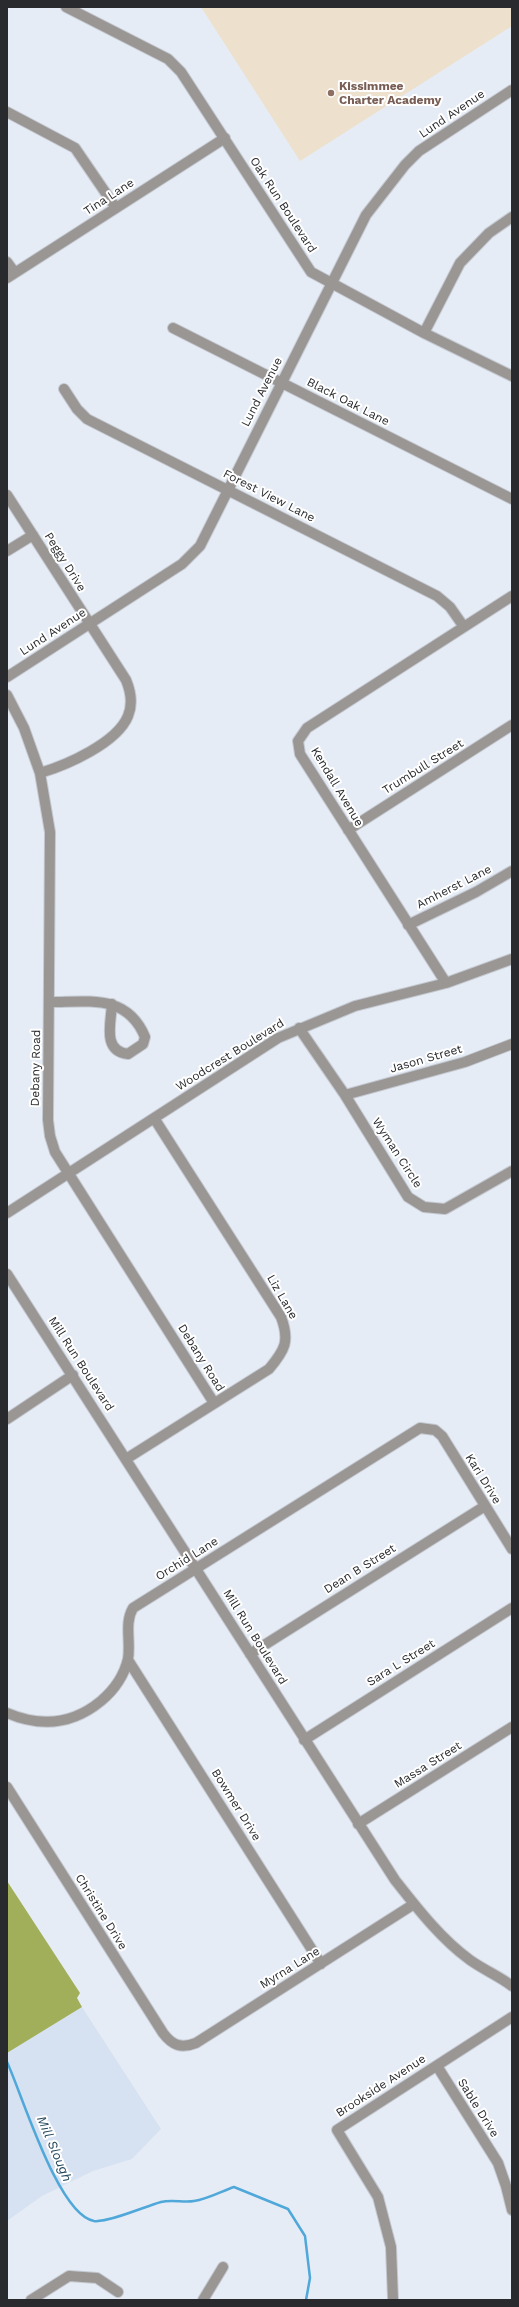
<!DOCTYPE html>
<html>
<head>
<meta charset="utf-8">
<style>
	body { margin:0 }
	#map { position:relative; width:519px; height:2307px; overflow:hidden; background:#e6ecf5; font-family:"Work Sans",sans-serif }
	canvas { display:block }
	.frame { position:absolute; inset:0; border:8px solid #282a2e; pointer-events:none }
</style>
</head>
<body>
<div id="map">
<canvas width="519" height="2307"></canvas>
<div class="frame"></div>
</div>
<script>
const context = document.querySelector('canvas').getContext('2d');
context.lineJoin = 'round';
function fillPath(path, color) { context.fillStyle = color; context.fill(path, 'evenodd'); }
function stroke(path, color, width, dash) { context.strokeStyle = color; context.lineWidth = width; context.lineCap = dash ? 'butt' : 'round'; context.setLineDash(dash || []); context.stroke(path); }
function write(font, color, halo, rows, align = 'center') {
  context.font = font + ' "Work Sans",sans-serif'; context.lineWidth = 4; context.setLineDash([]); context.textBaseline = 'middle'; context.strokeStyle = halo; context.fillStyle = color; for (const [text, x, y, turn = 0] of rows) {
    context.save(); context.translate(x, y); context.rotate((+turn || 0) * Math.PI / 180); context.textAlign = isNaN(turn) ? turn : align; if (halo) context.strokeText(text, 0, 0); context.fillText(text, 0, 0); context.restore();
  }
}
const built = new Path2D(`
	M 82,2007 L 161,2129 L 132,2159 L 93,2171 L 42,2196 L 7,2221 L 7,2053 Z`);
const education = new Path2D(`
	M 201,7 L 512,7 L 512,26 L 300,161 Z`);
const forest = new Path2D(`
	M 7,1881 L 80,1993 L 77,1998 L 82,2007 L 7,2053 Z`);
const stream = new Path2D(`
	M 7,2062 C 22,2094 58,2215 94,2221 C 108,2223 146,2206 161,2202 C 172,2199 184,2203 194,2201 C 208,2199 222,2191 234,2187 L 288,2209 L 305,2236 L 310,2278 L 306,2300`);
const minor = new Path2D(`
	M 66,7 L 168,59 L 181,72 L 311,272 L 424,333 L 512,376
	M 7,112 L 75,148 L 116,208
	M 7,262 L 15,273
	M 7,278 L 225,138
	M 173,328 L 512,499
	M 424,333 L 460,263 L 489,233 L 512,217
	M 64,389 L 77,409 L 87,419 L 437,596 L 450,607 L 464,627
	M 7,495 L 126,680 C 131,692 133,704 128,716 C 117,743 67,765 40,773
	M 7,551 L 33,535
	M 7,677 L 182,564 L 200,546 L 366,215 L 405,165 L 419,151 L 512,90
	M 7,695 L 24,728 L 40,773 L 50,832 L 48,1120 L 50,1136 L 55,1152 L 214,1403
	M 348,830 L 512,725
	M 408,925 L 476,892 L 512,871
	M 446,983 L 300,754 L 298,741 L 307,728 L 512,596
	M 50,1002 C 89,1002 127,994 145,1037 L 143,1044 L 128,1054 C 102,1051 111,1023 112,1004
	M 299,1028 L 345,1095 L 408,1197 L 424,1207 L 445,1209 L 512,1171
	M 345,1095 L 465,1062 L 512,1044
	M 7,1213 L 278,1038 L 355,1006 L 446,983 L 512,959
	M 7,1274 L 395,1880 C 417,1908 441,1939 470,1960 C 484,1970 499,1976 512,1986
	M 7,1419 L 73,1375
	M 126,1459 L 269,1369 C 285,1350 290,1341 281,1317 L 154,1118
	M 250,1654 L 485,1506
	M 128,1660 L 321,1964
	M 7,1713 C 40,1727 72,1725 101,1701 C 114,1690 124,1676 128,1659 C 131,1642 124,1623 133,1608 L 420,1428 L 435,1430 L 442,1436 L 512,1549
	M 304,1740 L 512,1608
	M 7,1787 L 163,2033 C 172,2045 181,2049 196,2043 L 414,1904
	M 358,1824 L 512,1727
	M 437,2066 L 498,2163 L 506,2186 L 512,2210
	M 31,2300 L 69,2276 L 97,2278 L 118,2292
	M 203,2300 L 223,2267
	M 393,2300 L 391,2247 L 378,2197 L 337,2130 L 512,2017`);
const markers = [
	[331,93,4,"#8d6e63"]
];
const educationNames = [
	["Kissimmee",339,86],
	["Charter Academy",339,100]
];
const streetNames = [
	["Lund Avenue",452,114,-34],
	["Tina Lane",109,197,-33],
	["Oak Run Boulevard",283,205,57],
	["Lund Avenue",262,392,-63],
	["Black Oak Lane",348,402,27],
	["Forest View Lane",269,496,27],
	["Peggy Drive",65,562,58],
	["Lund Avenue",53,632,-33],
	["Trumbull Street",423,767,-32],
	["Kendall Avenue",337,787,59],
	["Amherst Lane",454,887,-27],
	["Woodcrest Boulevard",230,1055,-32],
	["Jason Street",426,1059,-16],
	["Debany Road",36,1068,-89],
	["Wyman Circle",397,1153,57],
	["Liz Lane",282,1297,60],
	["Debany Road",201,1358,58],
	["Mill Run Boulevard",81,1364,57],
	["Kari Drive",483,1479,58],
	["Orchid Lane",187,1559,-32],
	["Dean B Street",360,1569,-32],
	["Mill Run Boulevard",255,1637,58],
	["Sara L Street",401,1663,-32],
	["Massa Street",428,1765,-32],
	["Bowmer Drive",236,1805,58],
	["Christine Drive",101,1912,58],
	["Myrna Lane",290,1968,-32],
	["Brookside Avenue",381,2086,-33],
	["Sable Drive",478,2108,58]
];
const waterNames = [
	["Mill Slough",54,2149,67]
];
fillPath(built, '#d6e2f1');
fillPath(education, '#ede0cc');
fillPath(forest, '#a1af5a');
stroke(stream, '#4fa8d9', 2.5);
stroke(minor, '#c4c9d1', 12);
stroke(minor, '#9a9694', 10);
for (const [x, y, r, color] of markers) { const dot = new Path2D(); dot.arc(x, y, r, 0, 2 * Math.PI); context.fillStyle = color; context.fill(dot); stroke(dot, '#fff', 1.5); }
write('bold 12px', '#785e54', '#fff', educationNames, 'left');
write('12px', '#282a2e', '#fff', streetNames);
write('italic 13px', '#21475d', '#fff', waterNames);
</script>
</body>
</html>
